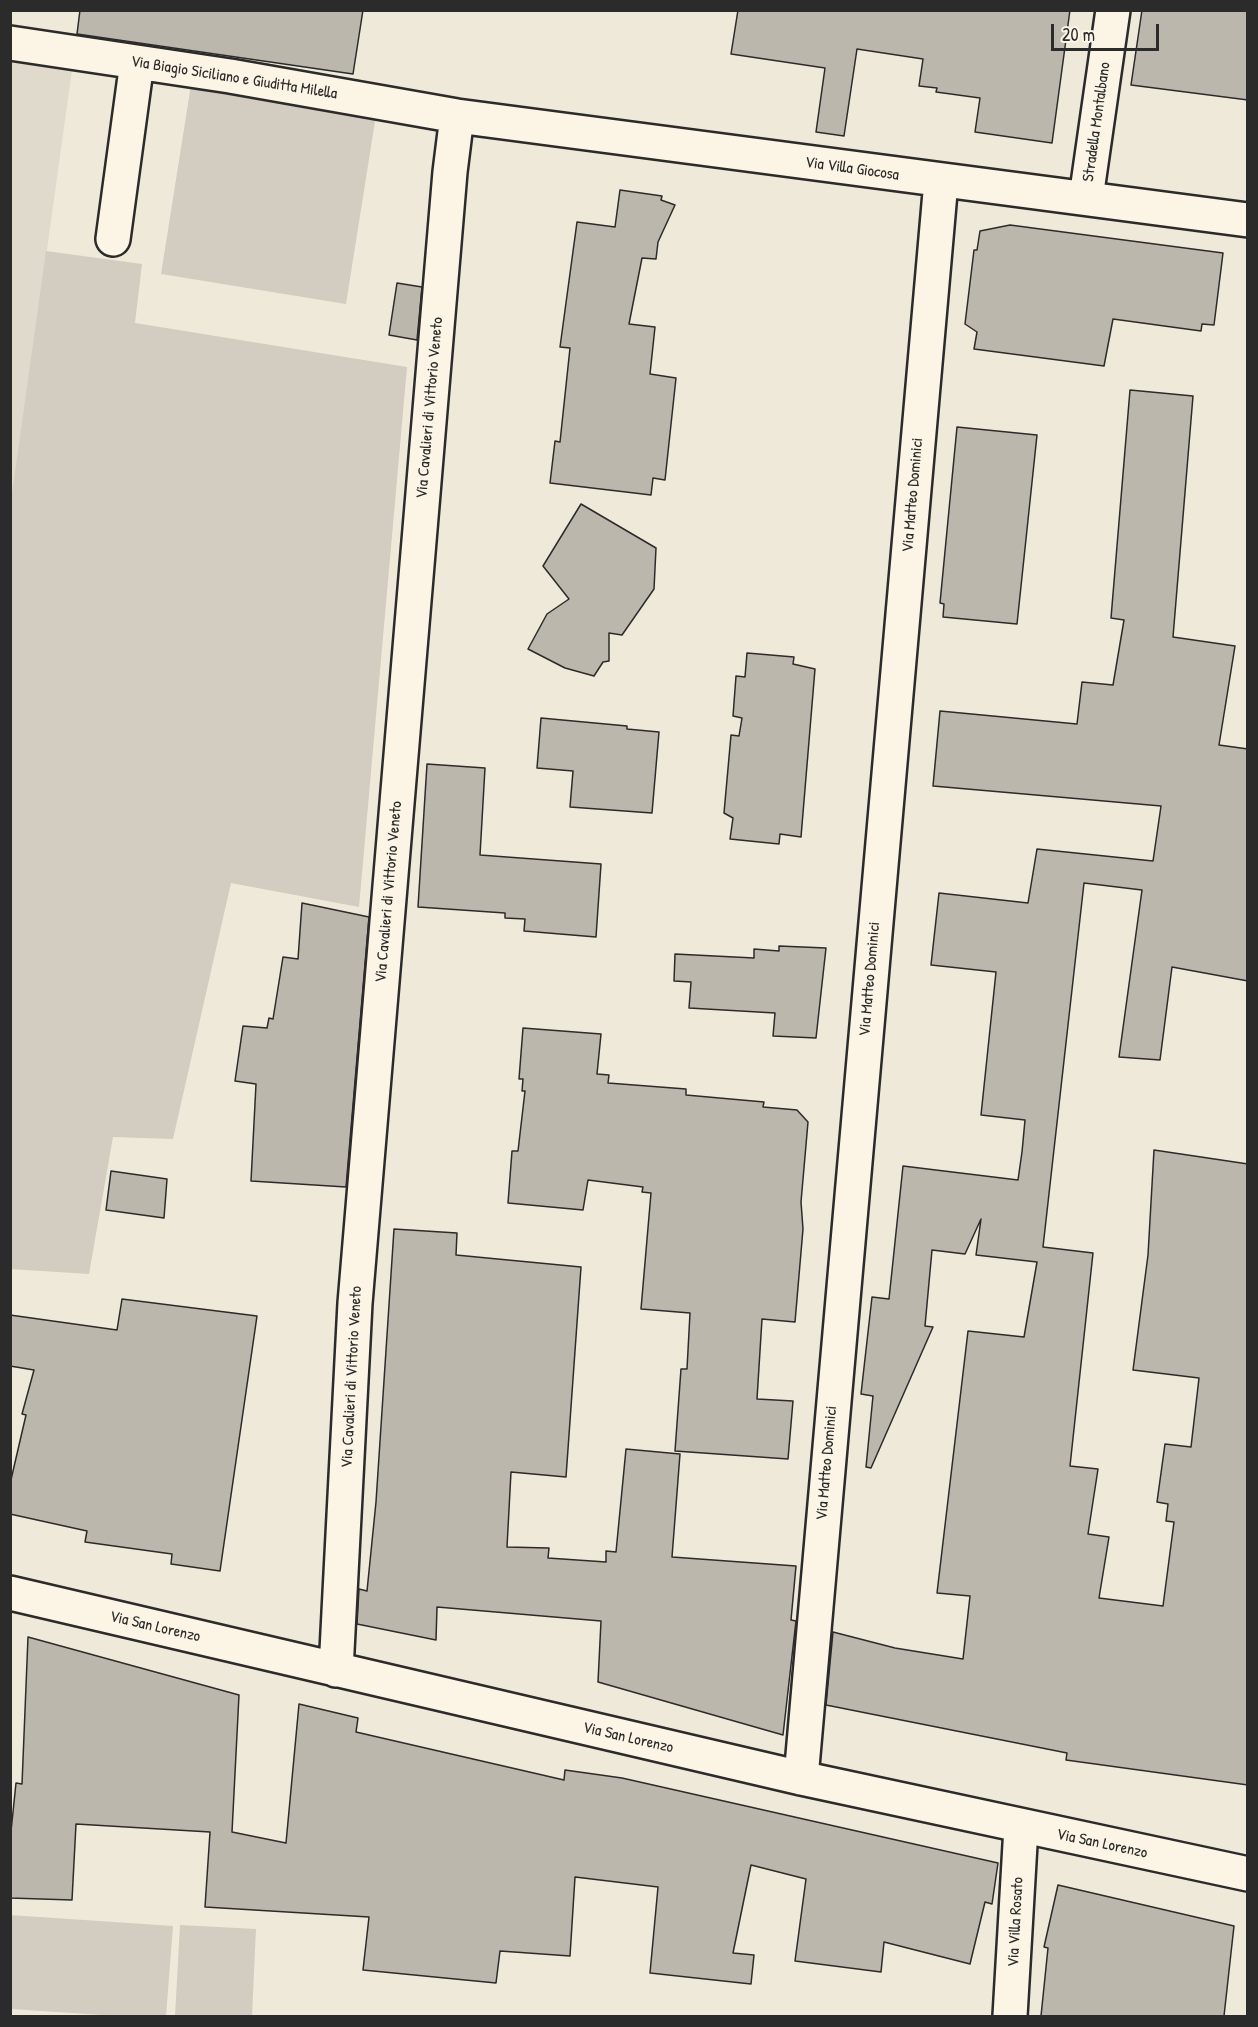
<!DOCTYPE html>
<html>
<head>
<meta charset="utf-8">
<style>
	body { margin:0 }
	#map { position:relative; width:1258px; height:2027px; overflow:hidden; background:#efe9da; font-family:"Patrick Hand",sans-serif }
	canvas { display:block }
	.frame { position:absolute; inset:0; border:12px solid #2b2b2b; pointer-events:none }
	.scale { position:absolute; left:1051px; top:24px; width:108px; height:27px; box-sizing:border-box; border:3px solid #2b2b2b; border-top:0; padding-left:8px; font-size:18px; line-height:21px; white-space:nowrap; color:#2b2b2b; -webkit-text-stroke:4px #fcf5e5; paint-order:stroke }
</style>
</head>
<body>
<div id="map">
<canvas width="1258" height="2027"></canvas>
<div class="frame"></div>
<div class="scale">20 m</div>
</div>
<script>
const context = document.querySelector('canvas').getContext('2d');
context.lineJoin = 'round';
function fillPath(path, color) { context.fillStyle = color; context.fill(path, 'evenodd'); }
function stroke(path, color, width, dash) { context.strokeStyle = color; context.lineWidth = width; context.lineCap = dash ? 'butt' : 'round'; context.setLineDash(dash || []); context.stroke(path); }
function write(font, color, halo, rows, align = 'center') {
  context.font = font + ' "Patrick Hand",sans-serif'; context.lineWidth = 5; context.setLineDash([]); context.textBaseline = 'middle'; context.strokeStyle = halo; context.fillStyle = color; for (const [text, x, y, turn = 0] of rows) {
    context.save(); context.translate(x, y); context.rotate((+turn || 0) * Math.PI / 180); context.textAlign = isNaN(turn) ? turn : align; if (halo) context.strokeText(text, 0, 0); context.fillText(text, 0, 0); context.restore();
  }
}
const built = new Path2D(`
	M 11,60 L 72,70 L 11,508 Z`);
const green = new Path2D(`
	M 191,85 L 376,115 L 346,304 L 161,274 Z
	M 46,251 L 142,264 L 135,323 L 407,367 L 359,907 L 231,883 L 173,1139 L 113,1137 L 89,1274 L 10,1269 L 10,508 Z
	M 10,1915 L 173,1926 L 166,2016 L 117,2016 L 11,2009 Z
	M 180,1925 L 256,1929 L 252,2016 L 175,2016 Z`);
const building = new Path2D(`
	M 80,10 L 363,10 L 353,74 L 77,34 Z
	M 738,10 L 1070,10 L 1052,143 L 975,132 L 980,98 L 936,92 L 937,88 L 919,86 L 923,59 L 857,49 L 844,136 L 816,132 L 825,68 L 731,54 Z
	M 1142,10 L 1248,10 L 1248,100 L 1131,85 Z
	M 620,190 L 662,196 L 661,200 L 675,205 L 658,242 L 656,259 L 642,258 L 629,324 L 655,327 L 650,374 L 676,378 L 665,480 L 653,478 L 651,495 L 550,483 L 555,441 L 560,442 L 570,348 L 560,347 L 577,222 L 615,227 Z
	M 1010,225 L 1223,253 L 1214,325 L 1202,324 L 1201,331 L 1113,319 L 1104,366 L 974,349 L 977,332 L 965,324 L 974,250 L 977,250 L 980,231 Z
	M 397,283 L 422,287 L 417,340 L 389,335 Z
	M 1130,390 L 1193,396 L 1173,637 L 1235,646 L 1219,745 L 1248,749 L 1248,981 L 1172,967 L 1160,1060 L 1119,1057 L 1142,890 L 1084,883 L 1043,1247 L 1093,1253 L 1070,1466 L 1098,1469 L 1088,1534 L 1109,1537 L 1099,1598 L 1163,1606 L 1174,1522 L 1166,1521 L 1168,1504 L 1157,1502 L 1165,1444 L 1191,1447 L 1199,1378 L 1133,1370 L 1148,1255 L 1154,1150 L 1248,1164 L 1248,1785 L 1066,1760 L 1067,1753 L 826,1705 L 833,1632 L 895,1648 L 963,1659 L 970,1596 L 937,1593 L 968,1331 L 1024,1337 L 1037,1262 L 976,1255 L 981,1219 L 965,1254 L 932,1250 L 925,1326 L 933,1327 L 871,1468 L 866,1467 L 873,1396 L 861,1394 L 872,1297 L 889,1299 L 903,1166 L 1018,1180 L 1022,1152 L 1025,1120 L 981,1115 L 996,972 L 931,965 L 939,893 L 1028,903 L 1037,849 L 1153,861 L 1161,806 L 933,786 L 940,711 L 1077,724 L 1082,682 L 1113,685 L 1124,620 L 1111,618 Z
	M 957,427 L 1037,435 L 1017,624 L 943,617 L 944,604 L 940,603 Z
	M 581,504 L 656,548 L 654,589 L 622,635 L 609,633 L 609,661 L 603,662 L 594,676 L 565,668 L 528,649 L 547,614 L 569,599 L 543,566 Z
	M 747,653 L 794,657 L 793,664 L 815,669 L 801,837 L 780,834 L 779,844 L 730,839 L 733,818 L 724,813 L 731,735 L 739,736 L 742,718 L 733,716 L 736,676 L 745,677 Z
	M 541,718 L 627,726 L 627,729 L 659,732 L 652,813 L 570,807 L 573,771 L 537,768 Z
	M 427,764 L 485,768 L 480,855 L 601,864 L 596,937 L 524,931 L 525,919 L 505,918 L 505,913 L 418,907 Z
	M 302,903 L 369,917 L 346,1187 L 251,1181 L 256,1084 L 235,1081 L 243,1026 L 267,1028 L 269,1018 L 273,1019 L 283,957 L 298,959 Z
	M 779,946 L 826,948 L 816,1038 L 773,1036 L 775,1013 L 689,1008 L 691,982 L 674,981 L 675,954 L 754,958 L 754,949 L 779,951 Z
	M 523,1028 L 601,1034 L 597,1074 L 609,1075 L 608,1083 L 686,1089 L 686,1095 L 764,1102 L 763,1107 L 797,1110 L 808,1122 L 801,1202 L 803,1229 L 795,1322 L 762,1319 L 757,1399 L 793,1401 L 788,1459 L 675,1451 L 681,1369 L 687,1369 L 690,1313 L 641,1309 L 651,1193 L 642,1192 L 643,1187 L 588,1180 L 583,1210 L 508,1203 L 512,1151 L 518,1151 L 525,1091 L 522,1091 L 523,1079 L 519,1079 Z
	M 111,1171 L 167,1179 L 164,1218 L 106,1210 Z
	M 394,1229 L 457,1233 L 456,1255 L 581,1267 L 566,1477 L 511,1472 L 507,1547 L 549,1548 L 548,1558 L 606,1562 L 606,1551 L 616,1552 L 626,1449 L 680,1454 L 672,1557 L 796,1566 L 791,1620 L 796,1621 L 783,1735 L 598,1682 L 601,1621 L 437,1607 L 436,1640 L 357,1624 L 359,1589 L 367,1591 L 376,1502 Z
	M 122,1299 L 257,1316 L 220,1571 L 171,1564 L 172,1554 L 85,1542 L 87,1531 L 10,1514 L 10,1484 L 26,1415 L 22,1414 L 34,1370 L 10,1366 L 10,1315 L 117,1330 Z
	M 28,1637 L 239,1695 L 232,1832 L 286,1843 L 299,1704 L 358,1718 L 356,1732 L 564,1780 L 565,1770 L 622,1778 L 998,1863 L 992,1904 L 985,1902 L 970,1964 L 884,1942 L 881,1972 L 795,1961 L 806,1879 L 751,1865 L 733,1953 L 754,1955 L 751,1984 L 650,1973 L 658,1887 L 575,1877 L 570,1956 L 500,1951 L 496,1983 L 363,1970 L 369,1917 L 205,1907 L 210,1832 L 76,1824 L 72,1900 L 10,1898 L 10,1841 L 16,1783 L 22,1784 Z
	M 1058,1885 L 1234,1926 L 1224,2016 L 1041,2016 L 1048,1948 L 1044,1947 Z`);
const minor = new Path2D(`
	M 10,43 L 230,76 L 457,116 L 1248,220
	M 1086,198 L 1113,10
	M 113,239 L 137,62
	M 10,1593 L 801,1778 L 1248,1874
	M 336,1670 L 355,1303 L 450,172 L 457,116
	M 801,1778 L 941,181
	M 1010,2016 L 1021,1827`);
const streetNames = [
	["Via Biagio Siciliano e Giuditta Milella",234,78,9],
	["Stradella Montalbano",1097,122,-82],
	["Via Villa Giocosa",852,169,8],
	["Via Cavalieri di Vittorio Veneto",430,408,-85],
	["Via Matteo Dominici",913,495,-85],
	["Via Cavalieri di Vittorio Veneto",389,892,-85],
	["Via Matteo Dominici",870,979,-85],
	["Via Cavalieri di Vittorio Veneto",352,1377,-87],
	["Via Matteo Dominici",827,1463,-85],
	["Via San Lorenzo",155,1627,13],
	["Via San Lorenzo",628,1738,13],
	["Via San Lorenzo",1102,1844,12],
	["Via Villa Rosato",1016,1922,-87]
];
fillPath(built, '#e0dacc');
fillPath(green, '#d2cdc0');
fillPath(building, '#bcb7ac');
stroke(building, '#2b2b2b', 1.5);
stroke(minor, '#2b2b2b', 38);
stroke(minor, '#fcf5e5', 33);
write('16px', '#2b2b2b', '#fcf5e5', streetNames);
</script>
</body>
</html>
